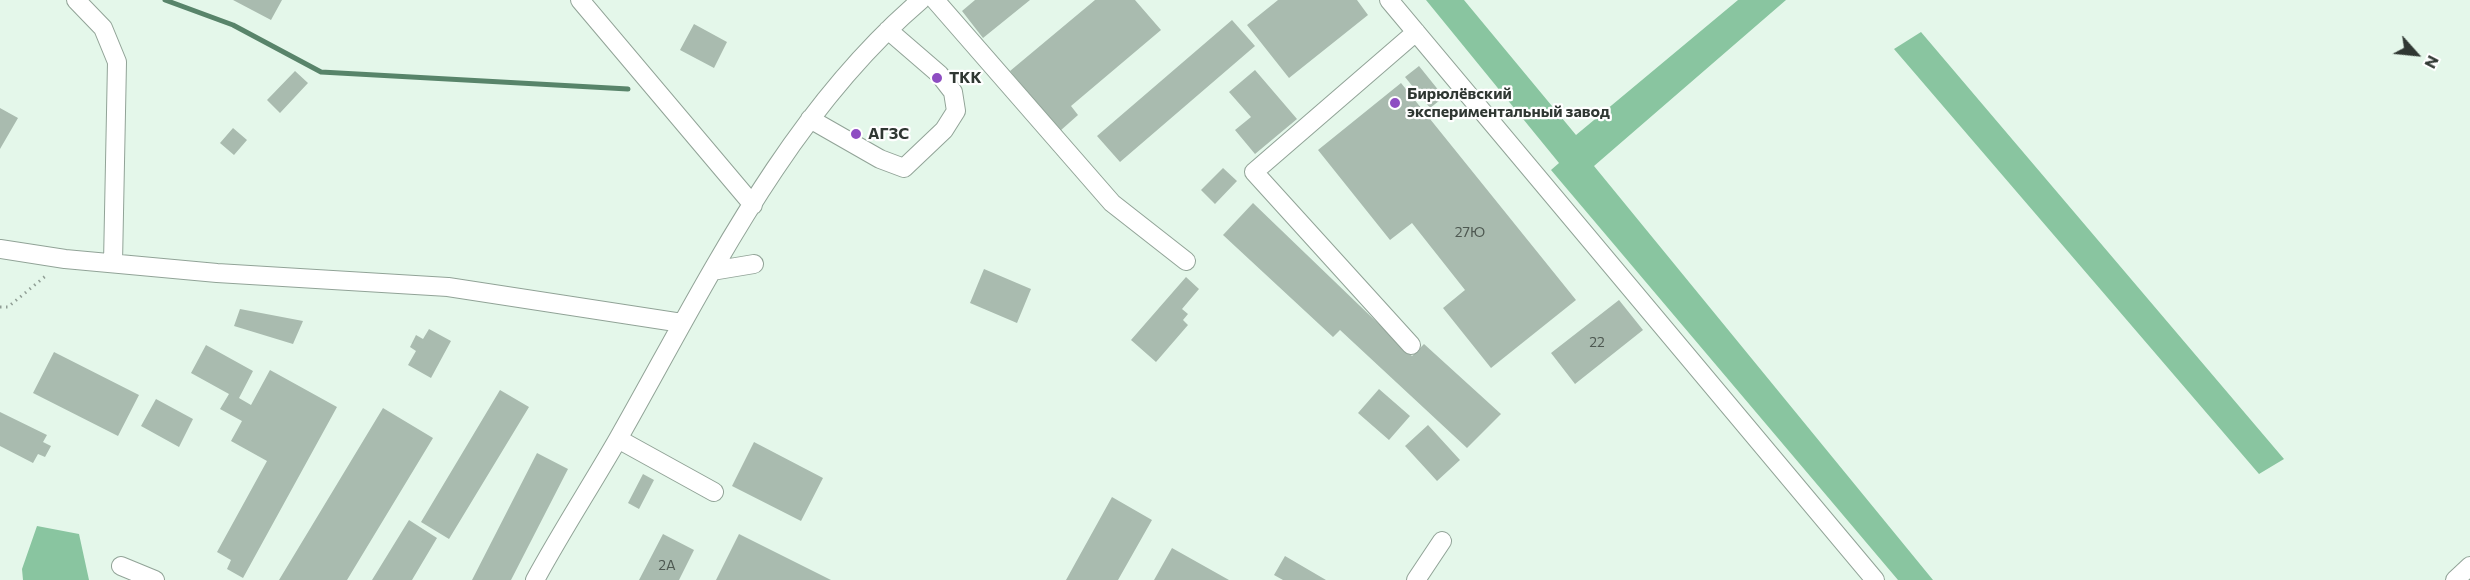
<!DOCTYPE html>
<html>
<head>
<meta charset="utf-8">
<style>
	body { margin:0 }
	#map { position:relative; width:2470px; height:580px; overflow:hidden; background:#e4f7ea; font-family:Commissioner,sans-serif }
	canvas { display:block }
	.north { position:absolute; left:2386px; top:24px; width:60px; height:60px; -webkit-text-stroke:4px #fff; paint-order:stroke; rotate:117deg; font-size:16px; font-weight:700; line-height:24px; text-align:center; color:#2f3732 }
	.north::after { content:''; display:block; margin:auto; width:21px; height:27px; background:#2f3732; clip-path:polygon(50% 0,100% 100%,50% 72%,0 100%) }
</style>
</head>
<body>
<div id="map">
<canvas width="2470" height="580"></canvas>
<div class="north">N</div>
</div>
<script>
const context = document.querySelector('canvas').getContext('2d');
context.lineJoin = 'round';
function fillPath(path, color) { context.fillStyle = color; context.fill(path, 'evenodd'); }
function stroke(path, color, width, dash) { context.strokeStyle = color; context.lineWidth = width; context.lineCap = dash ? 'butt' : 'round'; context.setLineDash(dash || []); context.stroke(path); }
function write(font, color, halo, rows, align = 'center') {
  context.font = font + ' Commissioner,sans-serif'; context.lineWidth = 4.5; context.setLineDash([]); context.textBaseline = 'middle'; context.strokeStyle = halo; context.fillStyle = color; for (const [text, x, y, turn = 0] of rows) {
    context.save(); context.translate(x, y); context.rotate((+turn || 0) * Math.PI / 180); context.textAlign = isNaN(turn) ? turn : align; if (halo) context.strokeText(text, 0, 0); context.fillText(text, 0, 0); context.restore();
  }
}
const forest = new Path2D(`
	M 1426,0 L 1464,0 L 1576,135 L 1738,0 L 1786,0 L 1594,166 L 1933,580 L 1898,580 L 1551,170 L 1559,163 Z
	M 1921,32 L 2284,459 L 2259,474 L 1894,49 Z
	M 37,526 L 79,534 L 89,580 L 23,580 L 22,569 Z`);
const stream = new Path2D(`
	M 165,0 L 233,25 L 321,72 L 628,89`);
const building = new Path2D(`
	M 233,0 L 282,0 L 271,20 Z
	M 975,0 L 1030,0 L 983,38 L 962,11 Z
	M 1095,0 L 1135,0 L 1161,30 L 1071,106 L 1078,115 L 1060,131 L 1010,71 Z
	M 1278,0 L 1357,0 L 1368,15 L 1289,78 L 1247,25 Z
	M 1232,20 L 1255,46 L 1120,162 L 1097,136 Z
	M 694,24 L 727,42 L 714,68 L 680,50 Z
	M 1419,66 L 1444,97 L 1430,108 L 1405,77 Z
	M 1255,70 L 1297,119 L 1255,154 L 1235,130 L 1251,117 L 1229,92 Z
	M 295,71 L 308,83 L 280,113 L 267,100 Z
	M 1401,83 L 1576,300 L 1491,368 L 1443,308 L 1465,290 L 1412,223 L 1390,240 L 1318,150 Z
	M 0,108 L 18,118 L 0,149 Z
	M 233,128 L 247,140 L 234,155 L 220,143 Z
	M 1223,168 L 1237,181 L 1215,204 L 1201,190 Z
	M 1253,203 L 1412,356 L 1424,344 L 1501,414 L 1467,448 L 1340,330 L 1333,337 L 1223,235 Z
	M 984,269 L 1031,289 L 1017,323 L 970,303 Z
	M 1186,277 L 1199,289 L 1182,309 L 1188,314 L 1183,320 L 1188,325 L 1156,362 L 1131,340 Z
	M 1619,300 L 1643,330 L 1575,384 L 1551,353 Z
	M 240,309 L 303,321 L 293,344 L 234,326 Z
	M 429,329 L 451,341 L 431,378 L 408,365 L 416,351 L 410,347 L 416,335 L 423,339 Z
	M 206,345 L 253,371 L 239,398 L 251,405 L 270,370 L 337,407 L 243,578 L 227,569 L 231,560 L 217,552 L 267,461 L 231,441 L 242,421 L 220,409 L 229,394 L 191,373 Z
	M 54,352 L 139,395 L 118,436 L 33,393 Z
	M 1379,389 L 1410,416 L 1389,440 L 1358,413 Z
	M 500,390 L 529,407 L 449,539 L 421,522 Z
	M 156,399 L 193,419 L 179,447 L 141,426 Z
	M 383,408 L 433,438 L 347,580 L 279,580 Z
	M 0,412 L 47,435 L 43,442 L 51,446 L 45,457 L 38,454 L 33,463 L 0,446 Z
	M 1428,425 L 1460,460 L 1437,481 L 1405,446 Z
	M 754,442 L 823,478 L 801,521 L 732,486 Z
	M 537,453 L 568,469 L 511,580 L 472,580 Z
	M 643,474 L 654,480 L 639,509 L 628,503 Z
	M 1112,497 L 1152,520 L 1118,580 L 1066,580 Z
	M 409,520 L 437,538 L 412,580 L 372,580 Z
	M 663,534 L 694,550 L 679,580 L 639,580 Z
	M 739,534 L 831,580 L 716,580 Z
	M 1172,548 L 1229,580 L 1154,580 Z
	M 1285,556 L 1326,580 L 1283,580 L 1274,575 Z`);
const path = new Path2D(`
	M 0,307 L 8,307 L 48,274`);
const minor = new Path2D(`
	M 76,0 L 103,28 L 117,62 L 113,263
	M 580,0 L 753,205
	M 935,0 L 1112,203 L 1186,261
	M 1389,0 L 1875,580
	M 810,119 L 880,159 L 904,168 L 944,130 L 956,111 L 953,92 L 939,74 L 888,30
	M 0,249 L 65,259 L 217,273 L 448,287 L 682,323
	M 712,271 L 754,264
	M 1411,345 L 1254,172 L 1416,32
	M 618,439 L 714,492
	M 121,566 L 155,580
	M 535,580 C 561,532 591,486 618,439 C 705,286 785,116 921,0
	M 1416,580 L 1442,541
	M 2455,580 L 2470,566`);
const markers = [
	[937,78,6,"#8e4dc2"],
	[1395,103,6,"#8e4dc2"],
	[856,134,6,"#8e4dc2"]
];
const numberNames = [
	["27Ю",1470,232],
	["22",1597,342],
	["2А",667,565]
];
const poiNames = [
	["ТКК",949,78],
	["Бирюлёвский",1407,94],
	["экспериментальный завод",1407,112],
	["АГЗС",868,134]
];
fillPath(forest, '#89c5a0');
stroke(stream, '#58846a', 5);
fillPath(building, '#a9bbaf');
stroke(minor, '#91a397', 20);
stroke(path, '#909e95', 3, [1.5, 4.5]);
stroke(minor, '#fff', 18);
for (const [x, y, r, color] of markers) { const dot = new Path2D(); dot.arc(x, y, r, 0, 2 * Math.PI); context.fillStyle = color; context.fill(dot); stroke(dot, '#fff', 2); }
write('14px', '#4e5851', null, numberNames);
write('bold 16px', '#2f3732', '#fff', poiNames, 'left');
</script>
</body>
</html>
